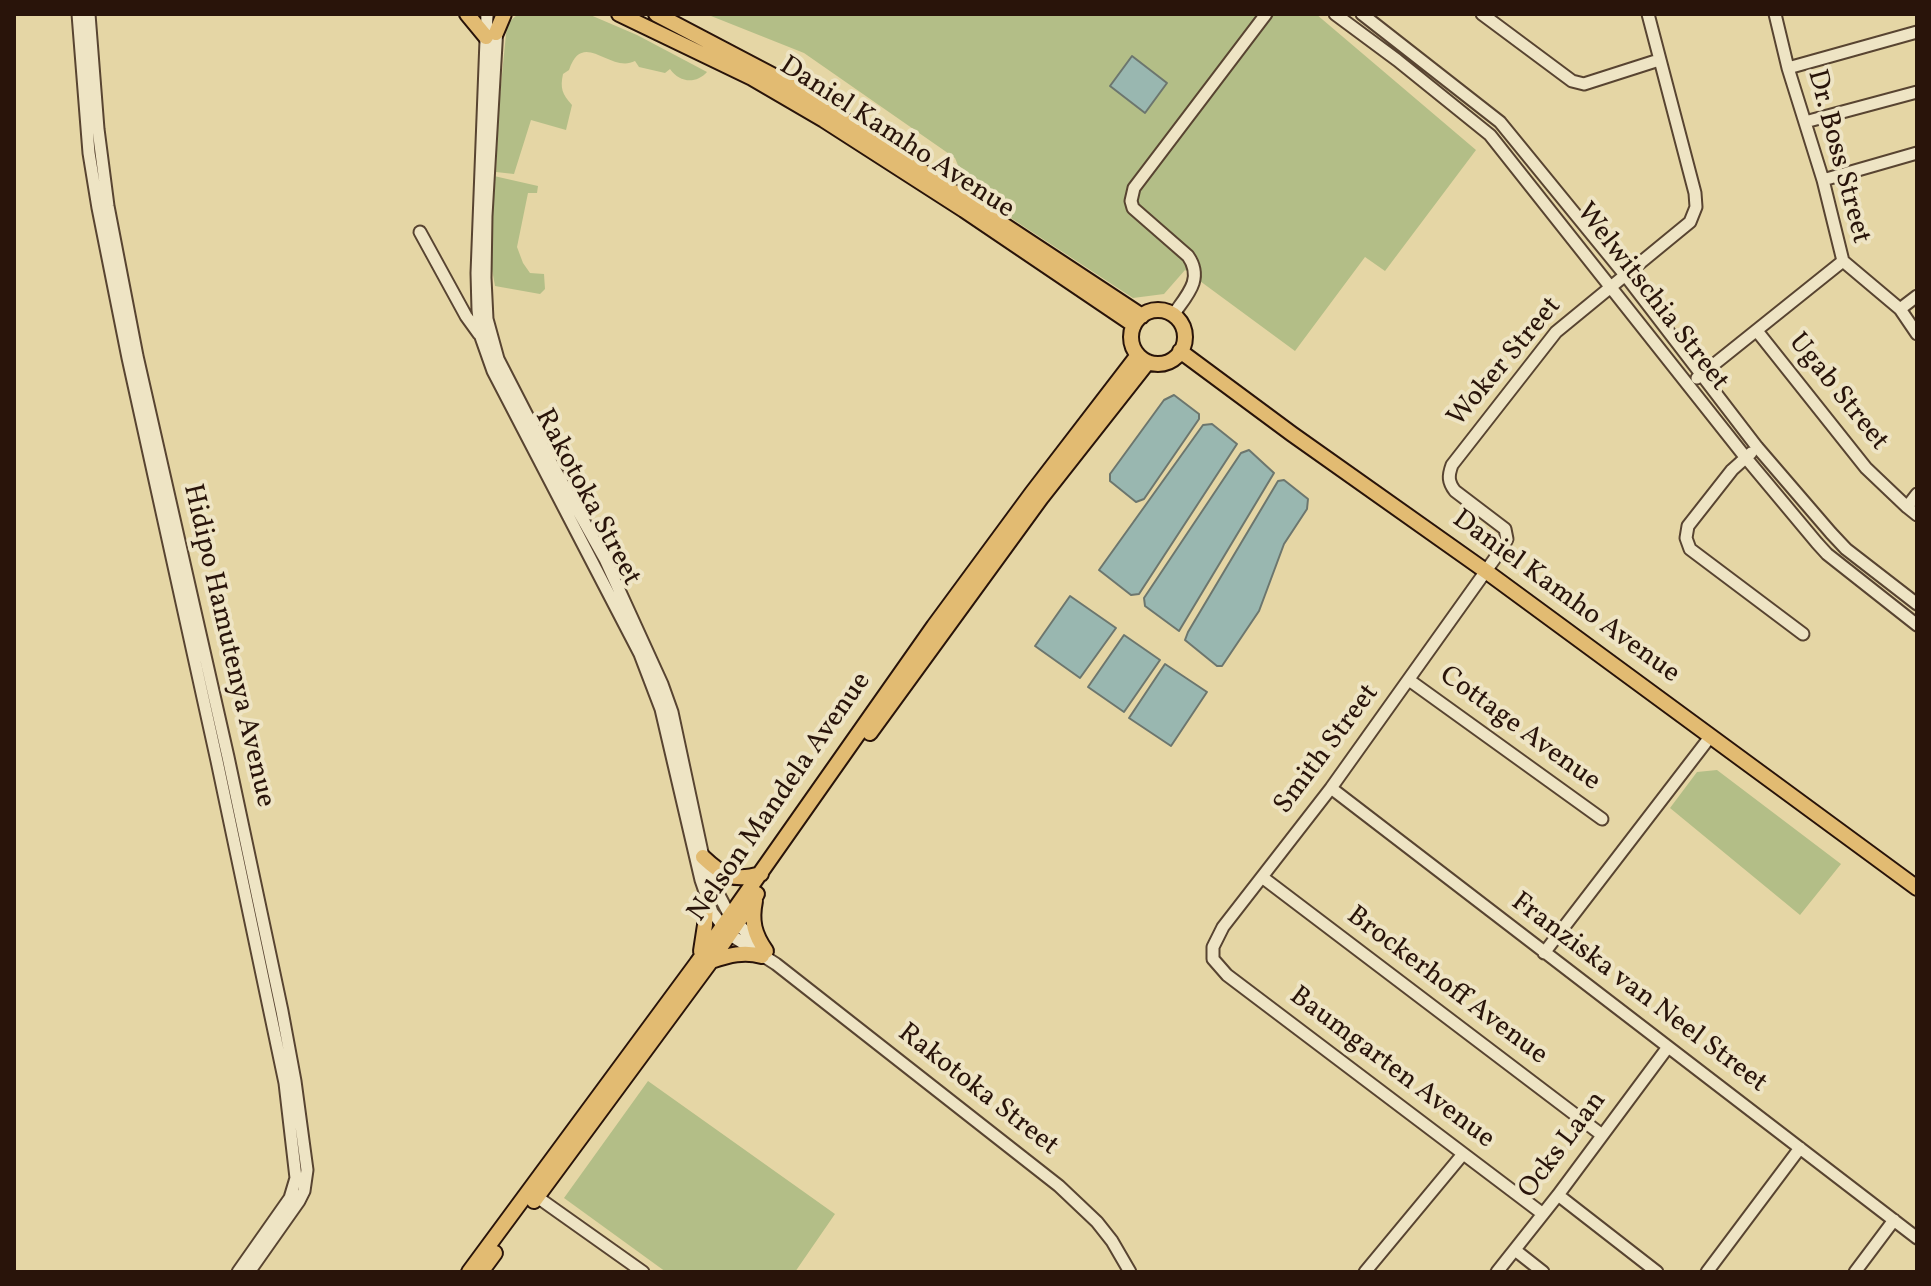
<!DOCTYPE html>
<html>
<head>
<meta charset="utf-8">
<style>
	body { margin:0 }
	#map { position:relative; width:1931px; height:1286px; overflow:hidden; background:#e5d6a5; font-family:Vollkorn,serif }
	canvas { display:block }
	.frame { position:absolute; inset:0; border:16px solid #29140a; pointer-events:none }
</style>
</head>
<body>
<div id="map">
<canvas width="1931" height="1286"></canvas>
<div class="frame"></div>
</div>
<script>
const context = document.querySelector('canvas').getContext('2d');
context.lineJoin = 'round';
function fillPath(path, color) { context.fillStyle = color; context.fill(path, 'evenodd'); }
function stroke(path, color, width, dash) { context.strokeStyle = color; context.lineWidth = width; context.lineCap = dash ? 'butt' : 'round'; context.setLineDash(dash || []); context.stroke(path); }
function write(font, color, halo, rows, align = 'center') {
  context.font = font + ' Vollkorn,serif'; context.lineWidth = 8; context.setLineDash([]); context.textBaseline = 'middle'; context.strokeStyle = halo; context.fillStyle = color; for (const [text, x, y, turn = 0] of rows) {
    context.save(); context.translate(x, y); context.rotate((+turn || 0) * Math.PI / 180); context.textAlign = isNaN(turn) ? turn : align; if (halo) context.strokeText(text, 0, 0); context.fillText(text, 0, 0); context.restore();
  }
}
const green = new Path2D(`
	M 518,14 L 588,14 L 637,35 L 707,72 C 696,84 680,83 670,69 L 665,73 L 639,67 L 635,61 C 610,74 583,28 569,70 L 563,74 C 560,88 562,94 572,105 L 566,130 L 531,120 L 514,174 L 496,172 L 499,105 L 507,24 Z
	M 706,14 L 1316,14 L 1476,150 L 1385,271 L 1365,257 L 1295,351 L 1185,270 L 1164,294 L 1133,298 L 968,190 L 955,158 L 804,53 Z
	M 494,176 L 538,186 L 537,193 L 528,193 L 517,247 L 523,263 L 530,273 L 544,274 L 545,289 L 540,294 L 495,286 L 490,258 Z
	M 1717,770 L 1841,864 L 1800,915 L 1670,808 L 1697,772 Z
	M 648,1081 L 835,1214 L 795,1272 L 666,1272 L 564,1198 Z`);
const water = new Path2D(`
	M 1132,56 L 1167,83 L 1145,113 L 1110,86 Z
	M 1174,395 L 1199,414 L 1199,419 L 1144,499 L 1136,502 L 1110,481 L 1110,474 L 1164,400 Z
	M 1212,424 L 1237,444 L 1139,594 L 1131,595 L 1099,570 L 1203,425 Z
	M 1249,450 L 1274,473 L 1179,631 L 1145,606 L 1144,598 L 1241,453 Z
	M 1284,480 L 1308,499 L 1307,509 L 1284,544 L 1259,611 L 1222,666 L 1217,666 L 1185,640 L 1188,632 L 1278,481 Z
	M 1070,596 L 1116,628 L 1080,678 L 1035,646 Z
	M 1124,635 L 1160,660 L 1124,712 L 1088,687 Z
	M 1165,664 L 1207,692 L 1171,746 L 1129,718 Z`);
const minor = new Path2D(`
	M 78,14 L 89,153 L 98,208 L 128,358 L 217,761 L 285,1083 L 296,1178 L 290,1198 L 238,1272
	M 89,14 L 98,129 L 108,206 L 137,356 L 228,757 L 282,1011 L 295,1081 L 307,1170 L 304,1191 L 299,1201 L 249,1272
	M 487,14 L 477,273 L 478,310 L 481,337 L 493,371 L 640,654 L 661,709 L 701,880 L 712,912 L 729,934 L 776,964 L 1059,1186 L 1097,1222 L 1112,1241 L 1130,1272
	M 1335,14 L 1397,60 L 1490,135 L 1746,458 L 1817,543 L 1827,554 L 1917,625
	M 1362,14 L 1500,122 L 1625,275 L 1757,447 L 1831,533 L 1846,549 L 1917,604
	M 1482,14 L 1572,81 L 1584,84 L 1659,60
	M 1775,14 L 1788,68 L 1823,180 L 1843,261
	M 497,27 L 486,216 L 485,278 L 487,319 L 498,359 L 554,468 L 605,559 L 662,684 L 672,712 L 703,857 L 710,878 L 730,916 L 759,945
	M 1788,68 L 1917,32
	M 1805,122 L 1917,92
	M 1823,180 L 1917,153
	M 420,232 L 466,316 L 479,334
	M 1843,261 L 1900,309 L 1917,334
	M 1900,309 L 1917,296
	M 1173,315 C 1187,295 1204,279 1188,256 L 1133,208 L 1131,201 L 1134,188 L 1266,14
	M 1757,331 L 1866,468 L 1907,507 L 1917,515
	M 1697,378 L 1843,261
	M 1751,453 L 1732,470 L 1688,526 L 1686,538 L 1690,549 L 1803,634
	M 1907,507 L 1917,494
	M 1409,680 L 1602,819
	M 1331,788 C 1525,939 1722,1087 1917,1238
	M 1262,877 L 1602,1135
	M 1544,953 L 1710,737
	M 533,1194 L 643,1272
	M 1558,1195 L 1657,1272
	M 1543,1214 L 1227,975 L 1213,959 L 1213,947 L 1223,927 L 1331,788 L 1503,547 L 1507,539 L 1505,529 L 1455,491 C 1448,482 1448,476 1452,465 L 1556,332 L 1690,222 L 1696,207 L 1695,193 L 1648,14
	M 1515,1250 L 1543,1272
	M 1365,1272 L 1463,1154
	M 1497,1272 L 1558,1195 L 1668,1047
	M 1707,1272 L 1800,1148
	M 1855,1272 L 1894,1220`);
const major = new Path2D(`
	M 467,14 L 486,37
	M 619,14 L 752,78 L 824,120 L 964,210 L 1134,325
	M 656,14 L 793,86 L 1142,316
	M 496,33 L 504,14
	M1131 337a27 27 0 1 1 54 0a27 27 0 1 1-54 0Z
	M 1180,351 L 1292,434 L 1487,572 L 1917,888
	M 870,733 L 1041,498 L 1148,362
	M 703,857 C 723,876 734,882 761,874
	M 755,901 C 751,921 754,934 766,951
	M 701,951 L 705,925 L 706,898
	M 711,961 C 729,955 744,951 762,956
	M 534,1201 L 711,961 L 757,894
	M 469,1272 L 697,963 L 934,626 L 1032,493 L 1138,355
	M 481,1272 L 495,1253`);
const streetNames = [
	["Daniel Kamho Avenue",896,139,33],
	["Dr. Boss Street",1837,157,75],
	["Welwitschia Street",1651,298,52],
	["Woker Street",1506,363,-50],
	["Ugab Street",1837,393,51],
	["Rakotoka Street",586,498,62],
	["Daniel Kamho Avenue",1565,598,36],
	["Hidipo Hamutenya Avenue",227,646,77],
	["Cottage Avenue",1519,730,36],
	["Smith Street",1328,750,-53],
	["Nelson Mandela Avenue",781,798,-55],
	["Brockerhoff Avenue",1446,987,37],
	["Franziska van Neel Street",1638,994,37],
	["Baumgarten Avenue",1391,1069,37],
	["Rakotoka Street",977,1091,38],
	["Ocks Laan",1564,1146,-53]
];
fillPath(green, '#b3be87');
fillPath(water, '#99b7b0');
stroke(water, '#6c766e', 2);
stroke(minor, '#584431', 15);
stroke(major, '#29140a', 18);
stroke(minor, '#eee4c4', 11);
stroke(major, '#e2bb72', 14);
write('28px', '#29140a', '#eee4c4', streetNames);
</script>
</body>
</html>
